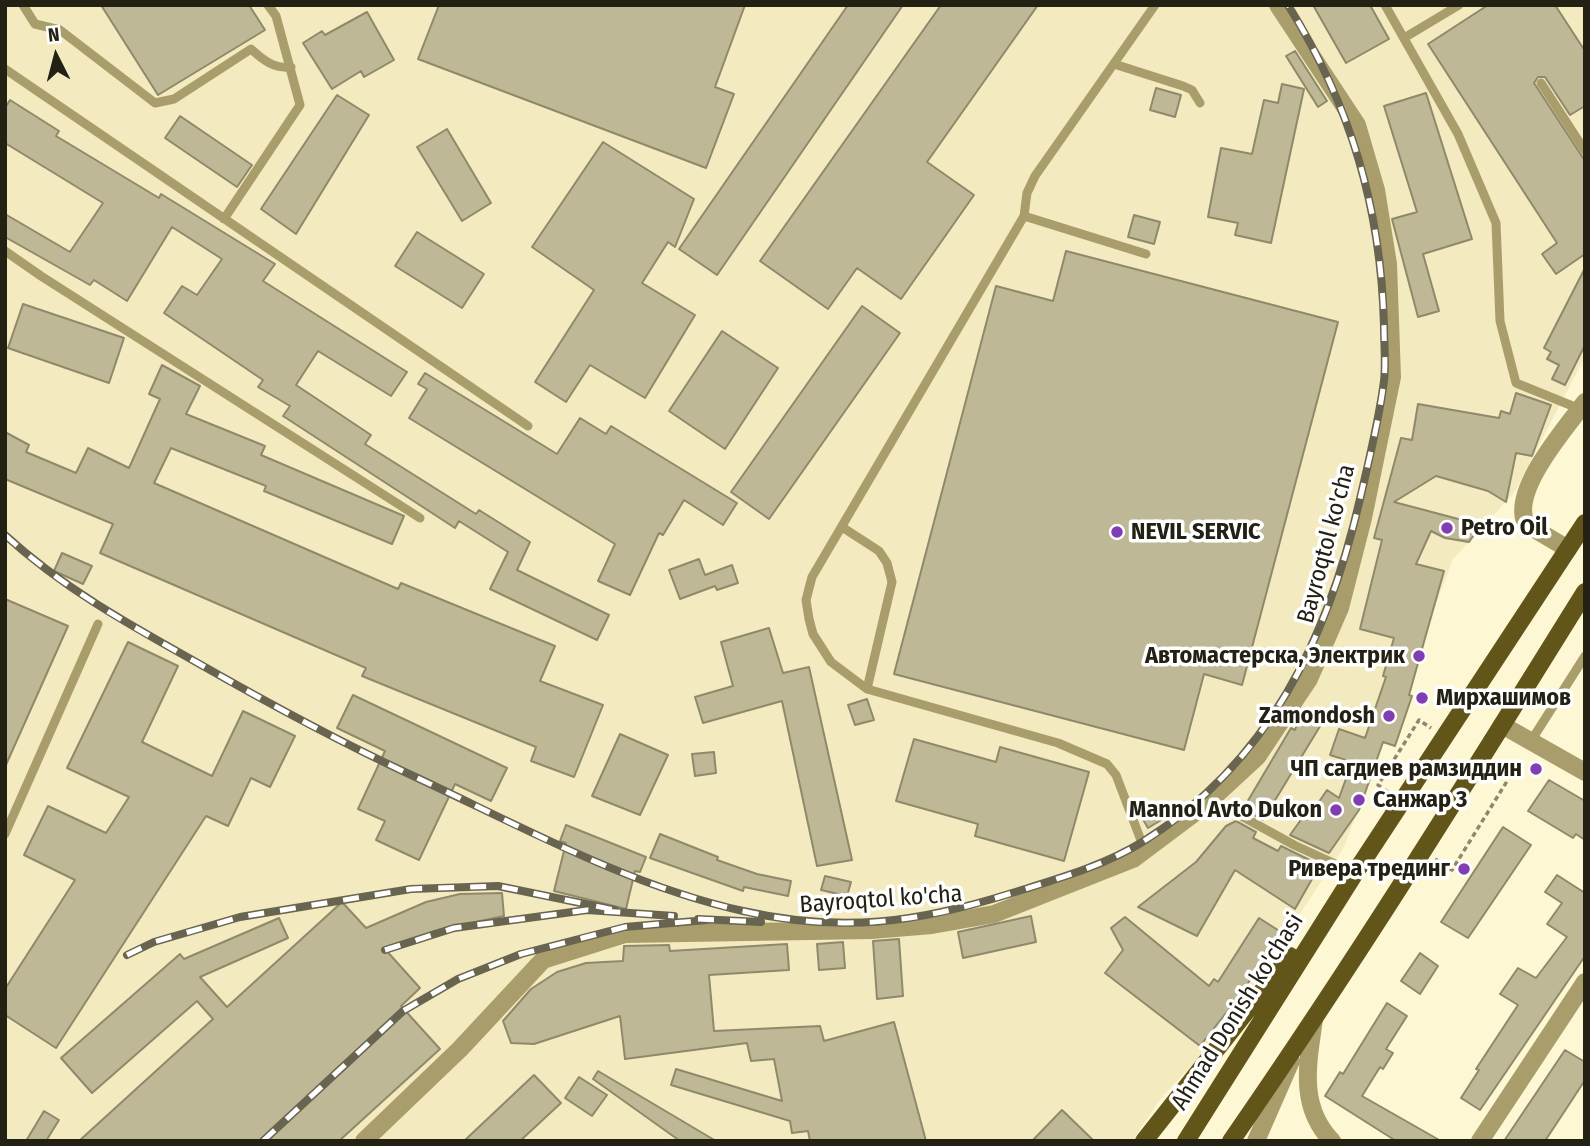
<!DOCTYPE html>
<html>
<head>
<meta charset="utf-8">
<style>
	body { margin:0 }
	#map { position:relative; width:1590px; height:1146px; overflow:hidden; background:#fef7d4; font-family:"Fira Sans Condensed",sans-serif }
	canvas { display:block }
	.frame { position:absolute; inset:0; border:7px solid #232014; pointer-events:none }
	.north { position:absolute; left:21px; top:21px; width:70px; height:70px; -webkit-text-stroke:5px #fff; paint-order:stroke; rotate:354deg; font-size:19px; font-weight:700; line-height:28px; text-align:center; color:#232014 }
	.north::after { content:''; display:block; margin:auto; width:24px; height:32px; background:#232014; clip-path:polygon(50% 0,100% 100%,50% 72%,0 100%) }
</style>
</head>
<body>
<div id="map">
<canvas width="1590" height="1146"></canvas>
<div class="frame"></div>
<div class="north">N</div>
</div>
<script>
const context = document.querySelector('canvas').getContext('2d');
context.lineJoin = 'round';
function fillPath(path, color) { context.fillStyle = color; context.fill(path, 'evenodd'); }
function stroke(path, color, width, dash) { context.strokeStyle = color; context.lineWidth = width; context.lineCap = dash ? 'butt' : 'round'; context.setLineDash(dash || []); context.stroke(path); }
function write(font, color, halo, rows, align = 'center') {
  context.font = font + ' "Fira Sans Condensed",sans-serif'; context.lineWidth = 7; context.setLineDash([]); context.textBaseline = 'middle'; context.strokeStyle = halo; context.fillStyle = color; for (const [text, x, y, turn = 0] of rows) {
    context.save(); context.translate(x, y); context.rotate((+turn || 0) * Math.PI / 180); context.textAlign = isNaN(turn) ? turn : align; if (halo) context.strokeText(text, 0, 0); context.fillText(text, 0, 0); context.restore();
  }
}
const built = new Path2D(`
	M 5,5 L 1585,5 L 1585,357 L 1514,493 L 1453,559 L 1344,847 L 1220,1035 L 1162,1097 L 1132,1141 L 5,1141 Z`);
const building = new Path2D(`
	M 101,5 L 249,5 L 265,30 L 158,95 Z
	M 439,5 L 745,5 L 715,87 L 734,94 L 706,168 L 418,59 Z
	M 848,5 L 903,5 L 717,275 L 679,249 Z
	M 941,5 L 1038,5 L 927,162 L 974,195 L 901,299 L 857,268 L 828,309 L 760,261 Z
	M 1313,5 L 1370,5 L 1389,39 L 1346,63 Z
	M 1488,5 L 1555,5 L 1585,51 L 1585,106 L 1570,115 L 1545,77 L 1538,77 L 1534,83 L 1585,161 L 1585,254 L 1556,274 L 1542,254 L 1557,243 L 1428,44 Z
	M 367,12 L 394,60 L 364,77 L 361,71 L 332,89 L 303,43 L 322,31 L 325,35 Z
	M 1295,51 L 1327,101 L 1318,107 L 1286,56 Z
	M 1282,84 L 1304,89 L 1271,243 L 1235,235 L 1238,223 L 1208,217 L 1221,148 L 1252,154 L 1264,100 L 1278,103 Z
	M 1156,88 L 1181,95 L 1175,117 L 1150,110 Z
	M 1426,93 L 1472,239 L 1423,254 L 1439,311 L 1418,317 L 1392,219 L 1417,212 L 1384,106 Z
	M 337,95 L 369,115 L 296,234 L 261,209 Z
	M 10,100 L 59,131 L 56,136 L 159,198 L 161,194 L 275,264 L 263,281 L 407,372 L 391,396 L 318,351 L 296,385 L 371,435 L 365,444 L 476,514 L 479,510 L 530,542 L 517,570 L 609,615 L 597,640 L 490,589 L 508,552 L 459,521 L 455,528 L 283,416 L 290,406 L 258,387 L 263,380 L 164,313 L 182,286 L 197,295 L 222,259 L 172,227 L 127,301 L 94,280 L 90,285 L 5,237 L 5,214 L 70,252 L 103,203 L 5,143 L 5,108 Z
	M 180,116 L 252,165 L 237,187 L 165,138 Z
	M 447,129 L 491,203 L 462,221 L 417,147 Z
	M 603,142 L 694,199 L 675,247 L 668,242 L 642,283 L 695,315 L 645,398 L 590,365 L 566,402 L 535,382 L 594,290 L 532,247 Z
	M 1134,215 L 1160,222 L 1154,244 L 1128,237 Z
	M 417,232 L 484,274 L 462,308 L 395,266 Z
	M 1066,251 L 1338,322 L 1242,685 L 1204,674 L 1184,750 L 894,674 L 996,286 L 1053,301 Z
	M 1585,268 L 1585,345 L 1565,385 L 1552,379 L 1559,365 L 1547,359 L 1551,352 L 1544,348 Z
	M 23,304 L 124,338 L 109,383 L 8,348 Z
	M 862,306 L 900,333 L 769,519 L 731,492 Z
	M 722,331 L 778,368 L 725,449 L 669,411 Z
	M 162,365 L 200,386 L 186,414 L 265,446 L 261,455 L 404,516 L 392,544 L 264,491 L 266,486 L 171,448 L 154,483 L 398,589 L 401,583 L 555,646 L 540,681 L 603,705 L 574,777 L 531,761 L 536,747 L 362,676 L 366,668 L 100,553 L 113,524 L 5,479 L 5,432 L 29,445 L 26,452 L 76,473 L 88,448 L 129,468 L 160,399 L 149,394 Z
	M 425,373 L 557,454 L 580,418 L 606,434 L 611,426 L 737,503 L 723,525 L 684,500 L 663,535 L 659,533 L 630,595 L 598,581 L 615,544 L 409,418 L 427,389 L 418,384 Z
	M 1516,393 L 1551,405 L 1532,456 L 1516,453 L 1506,502 L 1488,491 L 1436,476 L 1394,502 L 1481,525 L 1469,542 L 1445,538 L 1431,531 L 1416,564 L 1444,571 L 1409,695 L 1412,696 L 1395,746 L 1383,742 L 1359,810 L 1329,853 L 1290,835 L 1308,810 L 1312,812 L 1327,790 L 1339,798 L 1352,762 L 1330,755 L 1339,729 L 1365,738 L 1386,677 L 1383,676 L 1394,638 L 1360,629 L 1382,540 L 1374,538 L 1401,438 L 1412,440 L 1418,404 L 1499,418 L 1501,411 L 1510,414 Z
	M 62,553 L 92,566 L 83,584 L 54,571 Z
	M 699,559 L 705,575 L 732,565 L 738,583 L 717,590 L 715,586 L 680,599 L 669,570 Z
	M 5,599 L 68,626 L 5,767 Z
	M 769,628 L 783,673 L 809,667 L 852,860 L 817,866 L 782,701 L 703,723 L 695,697 L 733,686 L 721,642 Z
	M 128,642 L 178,666 L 142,742 L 212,776 L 243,711 L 295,736 L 270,787 L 251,778 L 228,826 L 206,816 L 56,1048 L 5,1015 L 5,989 L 75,880 L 24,855 L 48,806 L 106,833 L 129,797 L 67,768 Z
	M 353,695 L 507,768 L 491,801 L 455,784 L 419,860 L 376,840 L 385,821 L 358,809 L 385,751 L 337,728 Z
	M 867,699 L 874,720 L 855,725 L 848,705 Z
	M 1300,716 L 1322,723 L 1263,820 L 1243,809 L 1291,728 L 1295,730 Z
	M 620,734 L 668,755 L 640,815 L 592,796 Z
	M 914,739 L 996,762 L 1000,747 L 1089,772 L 1064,861 L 975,836 L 978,824 L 896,801 Z
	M 714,752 L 716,773 L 695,776 L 692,754 Z
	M 1549,780 L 1585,801 L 1585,840 L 1576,834 L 1573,838 L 1528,811 Z
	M 1153,802 L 1163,819 L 1148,828 L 1138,811 Z
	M 1236,821 L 1256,832 L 1253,838 L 1278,851 L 1281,846 L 1320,865 L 1295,909 L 1235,870 L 1197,936 L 1138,907 L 1196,862 L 1226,826 Z
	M 566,825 L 646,857 L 640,872 L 635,871 L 626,909 L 554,891 L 566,843 L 560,841 Z
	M 1503,827 L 1531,845 L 1468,938 L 1441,922 Z
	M 660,834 L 718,857 L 717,860 L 757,874 L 791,881 L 788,896 L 744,887 L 743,891 L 650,858 Z
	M 1557,875 L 1585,893 L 1585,956 L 1480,1110 L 1461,1098 L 1479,1070 L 1476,1069 L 1518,1005 L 1500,994 L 1518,968 L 1536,978 L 1567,937 L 1547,924 L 1562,903 L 1545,892 Z
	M 825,876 L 851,882 L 847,896 L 821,890 Z
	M 502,893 L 504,916 L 438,930 L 384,948 L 420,988 L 401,1006 L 440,1049 L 339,1141 L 79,1141 L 213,1019 L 197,1001 L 92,1093 L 61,1058 L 180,954 L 184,959 L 279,918 L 288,938 L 200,977 L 227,1007 L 342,902 L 366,928 L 426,902 L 460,894 Z
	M 1031,916 L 1036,942 L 963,958 L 958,932 Z
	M 1125,917 L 1209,986 L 1214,979 L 1218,982 L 1259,918 L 1281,932 L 1241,994 L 1200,1046 L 1105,973 L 1123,950 L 1111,928 Z
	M 899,939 L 903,996 L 877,999 L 873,941 Z
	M 843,942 L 845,968 L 819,970 L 817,944 Z
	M 787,944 L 789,970 L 709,975 L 714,1031 L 820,1026 L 824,1041 L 894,1022 L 926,1141 L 810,1141 L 808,1131 L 792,1133 L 790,1121 L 671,1085 L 676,1069 L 782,1101 L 774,1059 L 751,1061 L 747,1043 L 625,1059 L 620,1016 L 534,1044 L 511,1043 L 503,1021 L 531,989 L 557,972 L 586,963 L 623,961 L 624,946 L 669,945 L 670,951 Z
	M 1420,953 L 1438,966 L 1420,994 L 1401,981 Z
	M 1387,1003 L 1407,1016 L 1386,1049 L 1393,1053 L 1383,1069 L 1380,1067 L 1362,1096 L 1441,1141 L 1396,1141 L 1325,1096 L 1340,1072 L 1343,1074 Z
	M 1565,1050 L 1585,1062 L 1585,1080 L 1572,1100 L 1545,1141 L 1504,1141 Z
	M 598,1071 L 716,1141 L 680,1141 L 593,1079 Z
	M 534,1075 L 561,1103 L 520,1141 L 464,1141 Z
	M 579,1077 L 607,1095 L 592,1116 L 565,1098 Z
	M 1062,1110 L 1094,1141 L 1032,1141 Z
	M 44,1111 L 59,1120 L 46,1141 L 26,1141 Z`);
const path = new Path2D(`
	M 1388,792 L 1378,785 L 1419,720 L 1431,728
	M 1435,859 L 1452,870 L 1509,778 L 1494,768`);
const service = new Path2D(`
	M 23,5 L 35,24 L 60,30 L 155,103 L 174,99 L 251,49 C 263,60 274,69 291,67
	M 1385,5 L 1458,134 L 1496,223 L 1500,321 L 1516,383 L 1580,409
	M 1404,38 L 1459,5
	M 1114,64 L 1183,86 L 1192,90 L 1200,103
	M 5,69 L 528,426
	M 1541,83 L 1585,151
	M 1024,216 L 1146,254
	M 224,219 L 300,105 L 276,16 L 268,5
	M 5,251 L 41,276 L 420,518
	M 842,527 L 879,551 L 887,563 L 892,582 L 867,689
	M 1531,741 L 1585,656
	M 1234,812 L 1294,845 L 1355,873
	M 5,834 L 98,624
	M 1145,851 L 1116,775 L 1107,764 L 1058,743 L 867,689 L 831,662 L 813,634 L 809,619 L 806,600 L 812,577 L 1024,216 L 1027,193 L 1035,176 L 1155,5`);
const minor = new Path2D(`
	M 1502,725 L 1585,772
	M 364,1141 L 460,1049 L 543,960 L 625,934 L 871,930 L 932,925 L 994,914 L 1133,859 L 1205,805 L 1257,757 L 1309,679 L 1340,608 L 1363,518 L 1392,377 L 1388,264 L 1376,190 L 1357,125 L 1278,5
	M 1480,1141 L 1585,982`);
const tertiary = new Path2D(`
	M 1568,549 L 1526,524 C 1510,491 1565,429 1585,402
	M 1314,1019 C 1308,1063 1298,1106 1332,1141
	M 1256,1141 L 1291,1061`);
const primary = new Path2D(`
	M 1144,1141 L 1290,956
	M 1186,1141 L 1355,873 L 1585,523
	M 1231,1141 C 1355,962 1470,777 1585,592`);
const rail = new Path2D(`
	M 5,535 C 63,588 128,624 196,662 C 266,702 336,740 409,774 C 517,824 626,885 743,911 C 841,933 917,923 1012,893 C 1057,879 1104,866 1144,841 C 1269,762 1328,638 1360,499 C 1369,460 1379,420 1384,381 C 1386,363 1384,344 1384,326 C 1381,208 1351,106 1288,5
	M 698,919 L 761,922
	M 385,950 L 454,928 L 587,910 L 674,916
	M 127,955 L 154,942 L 240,917 L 411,889 L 498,886 L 615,910
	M 263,1141 L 403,1011 L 458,979 L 521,954 L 625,927 L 707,920`);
const markers = [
	[1447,528,7,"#803eb2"],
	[1117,532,7,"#803eb2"],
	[1419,656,7,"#803eb2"],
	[1422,698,7,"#803eb2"],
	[1389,716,7,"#803eb2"],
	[1536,769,7,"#803eb2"],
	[1359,800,7,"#803eb2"],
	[1336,810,7,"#803eb2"],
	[1464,869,7,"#803eb2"]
];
const poiNames = [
	["Petro Oil",1461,528,"left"],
	["NEVIL SERVIC",1131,532,"left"],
	["Автомастерска, Электрик",1405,656],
	["Мирхашимов",1436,698,"left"],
	["Zamondosh",1375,716],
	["ЧП сагдиев рамзиддин",1522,769],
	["Санжар 3",1373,800,"left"],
	["Mannol Avto Dukon",1322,810],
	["Ривера трединг",1450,869]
];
const streetNames = [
	["Bayroqtol ko'cha",1327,544,-75],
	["Bayroqtol ko'cha",881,900,-4],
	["Ahmad Donish ko'chasi",1238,1012,-58]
];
fillPath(built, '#f3eac0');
fillPath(building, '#bfb897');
stroke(building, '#908969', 2);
stroke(path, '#8d8871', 3.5, [5, 3.5]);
stroke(service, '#a99e6b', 9);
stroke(minor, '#a99e6b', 18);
stroke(tertiary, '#a99e6b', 18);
stroke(primary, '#61551a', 18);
stroke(rail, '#686450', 8);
stroke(rail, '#fff', 5, [16]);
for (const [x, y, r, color] of markers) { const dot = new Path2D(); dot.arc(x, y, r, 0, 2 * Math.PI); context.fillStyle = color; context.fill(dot); stroke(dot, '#fff', 2.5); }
write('bold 24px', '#232014', '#fff', poiNames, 'right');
write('24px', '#232014', '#fff', streetNames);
</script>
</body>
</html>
